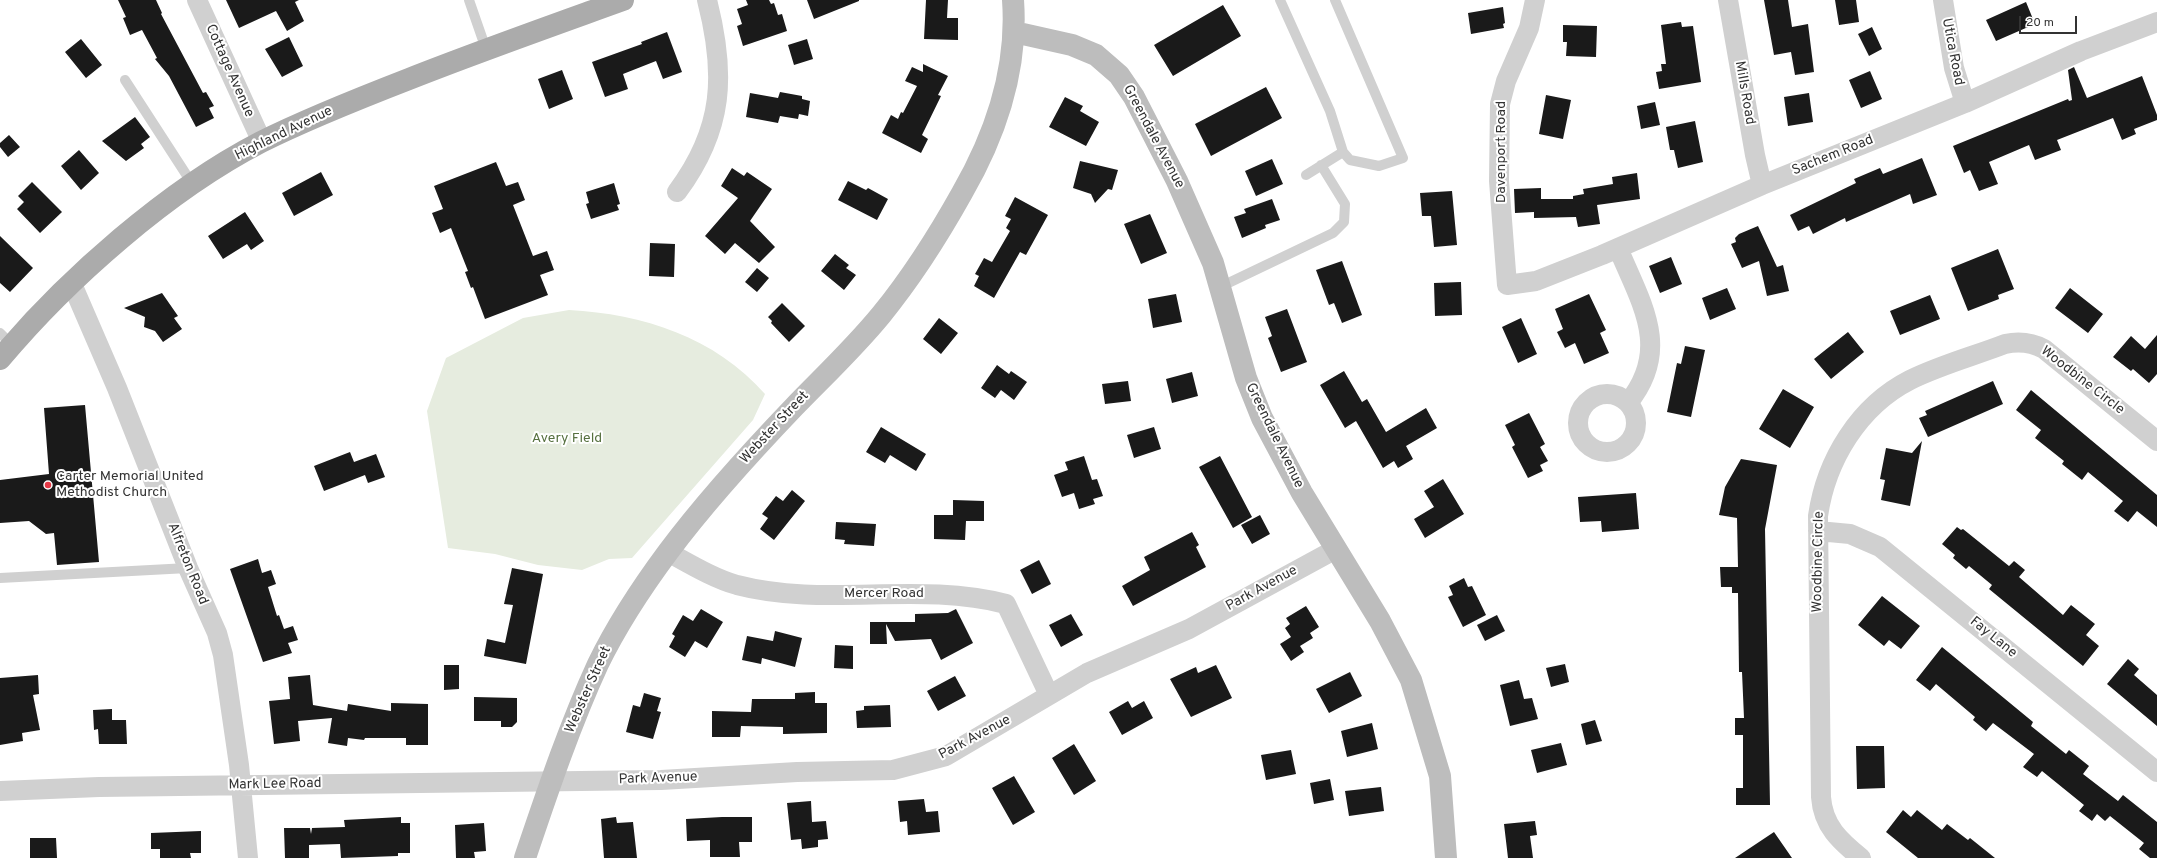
<!DOCTYPE html>
<html>
<head>
<meta charset="utf-8">
<style>
	body { margin:0 }
	#map { position:relative; width:2157px; height:858px; overflow:hidden; background:#fff; font-family:Overpass,sans-serif }
	canvas { display:block }
	.scale { position:absolute; left:2019px; top:16px; width:58px; height:18px; box-sizing:border-box; border:2px solid #333; border-top:0; padding-left:5px; font-size:12px; line-height:14px; white-space:nowrap; color:#333; -webkit-text-stroke:3px #fff; paint-order:stroke }
</style>
</head>
<body>
<div id="map">
<canvas width="2157" height="858"></canvas>
<div class="scale">20 m</div>
</div>
<script>
const context = document.querySelector('canvas').getContext('2d');
context.lineJoin = 'round';
function fillPath(path, color) { context.fillStyle = color; context.fill(path, 'evenodd'); }
function stroke(path, color, width, dash) { context.strokeStyle = color; context.lineWidth = width; context.lineCap = dash ? 'butt' : 'round'; context.setLineDash(dash || []); context.stroke(path); }
function write(font, color, halo, rows, align = 'center') {
  context.font = font + ' Overpass,sans-serif'; context.lineWidth = 4; context.setLineDash([]); context.textBaseline = 'middle'; context.strokeStyle = halo; context.fillStyle = color; for (const [text, x, y, turn = 0] of rows) {
    context.save(); context.translate(x, y); context.rotate((+turn || 0) * Math.PI / 180); context.textAlign = isNaN(turn) ? turn : align; if (halo) context.strokeText(text, 0, 0); context.fillText(text, 0, 0); context.restore();
  }
}
const green = new Path2D(`
	M 569,310 C 643,314 715,337 765,394 L 753,420 L 632,558 L 609,559 L 582,570 L 538,565 L 495,554 L 448,548 L 427,411 L 446,358 L 523,318 Z`);
const building = new Path2D(`
	M 118,0 L 156,0 L 162,13 L 161,14 L 203,93 L 206,92 L 214,106 L 209,108 L 214,118 L 196,127 L 169,76 L 155,59 L 157,58 L 142,30 L 130,35 L 123,18 L 126,17 Z
	M 226,0 L 299,0 L 295,2 L 304,21 L 287,31 L 276,11 L 239,28 Z
	M 746,0 L 769,0 L 771,4 L 774,3 L 778,15 L 782,14 L 787,31 L 743,46 L 737,26 L 742,24 L 737,9 L 748,5 Z
	M 807,0 L 859,0 L 859,1 L 814,19 Z
	M 926,0 L 948,0 L 947,18 L 958,18 L 958,40 L 924,39 Z
	M 1764,0 L 1788,0 L 1792,27 L 1808,24 L 1814,72 L 1795,75 L 1791,52 L 1774,55 Z
	M 1835,0 L 1856,0 L 1859,22 L 1839,25 Z
	M 2026,2 L 2035,24 L 1996,41 L 1986,20 Z
	M 1223,5 L 1241,36 L 1173,76 L 1154,45 Z
	M 1503,7 L 1505,23 L 1503,24 L 1504,28 L 1471,34 L 1468,13 Z
	M 1681,22 L 1682,27 L 1693,26 L 1701,82 L 1659,89 L 1656,72 L 1662,71 L 1661,64 L 1666,64 L 1661,25 Z
	M 1563,25 L 1597,26 L 1596,57 L 1566,56 L 1567,42 L 1563,42 Z
	M 1872,27 L 1882,49 L 1869,56 L 1858,34 Z
	M 667,32 L 682,72 L 663,79 L 656,61 L 623,74 L 628,89 L 605,97 L 592,62 L 642,44 L 641,42 Z
	M 289,37 L 303,66 L 282,77 L 265,49 Z
	M 81,39 L 102,65 L 86,78 L 65,52 Z
	M 807,39 L 813,59 L 794,65 L 788,45 Z
	M 923,64 L 948,76 L 938,95 L 941,96 L 922,135 L 928,139 L 921,153 L 882,133 L 891,115 L 898,119 L 901,112 L 903,113 L 917,86 L 905,81 L 912,67 L 923,72 Z
	M 2074,67 L 2087,98 L 2142,76 L 2157,115 L 2157,120 L 2134,129 L 2136,134 L 2122,140 L 2113,118 L 2057,140 L 2061,150 L 2035,160 L 2029,145 L 1989,162 L 1998,184 L 1979,191 L 1970,170 L 1964,173 L 1953,146 L 2068,99 L 2069,101 L 2072,100 L 2068,70 Z
	M 562,70 L 573,99 L 549,109 L 538,79 Z
	M 1870,71 L 1882,99 L 1861,108 L 1849,80 Z
	M 1266,87 L 1282,118 L 1211,156 L 1195,124 Z
	M 780,92 L 802,96 L 802,99 L 810,101 L 808,116 L 799,114 L 798,119 L 780,116 L 778,123 L 746,117 L 750,93 L 778,98 Z
	M 1809,93 L 1813,122 L 1788,126 L 1784,97 Z
	M 1546,95 L 1571,100 L 1563,139 L 1539,134 Z
	M 1065,97 L 1083,106 L 1080,111 L 1099,122 L 1086,146 L 1049,127 Z
	M 1655,102 L 1660,125 L 1641,129 L 1637,106 Z
	M 135,117 L 150,137 L 141,144 L 144,148 L 126,161 L 102,141 Z
	M 1695,121 L 1703,162 L 1678,168 L 1674,150 L 1670,150 L 1666,127 Z
	M 9,135 L 20,147 L 8,157 L 0,147 L 0,143 Z
	M 79,150 L 99,173 L 81,190 L 61,166 Z
	M 1922,158 L 1937,195 L 1913,204 L 1910,194 L 1846,222 L 1845,218 L 1813,234 L 1809,226 L 1798,231 L 1790,215 L 1856,183 L 1854,179 L 1880,168 L 1883,174 Z
	M 1272,159 L 1283,184 L 1256,196 L 1245,171 Z
	M 1080,161 L 1118,170 L 1112,190 L 1108,189 L 1095,203 L 1091,194 L 1073,188 Z
	M 496,162 L 506,186 L 518,182 L 525,200 L 513,205 L 533,256 L 547,251 L 554,270 L 540,275 L 548,295 L 485,319 L 473,287 L 471,288 L 465,272 L 468,271 L 451,228 L 440,233 L 432,213 L 443,209 L 434,186 Z
	M 732,168 L 744,176 L 747,172 L 772,189 L 750,221 L 775,247 L 759,263 L 735,243 L 725,254 L 705,236 L 738,198 L 721,186 Z
	M 321,172 L 333,195 L 294,216 L 282,193 Z
	M 1637,173 L 1640,199 L 1597,205 L 1600,224 L 1578,227 L 1576,217 L 1534,218 L 1534,212 L 1515,213 L 1514,189 L 1541,188 L 1541,199 L 1573,199 L 1573,196 L 1584,194 L 1583,189 L 1613,184 L 1612,177 Z
	M 848,181 L 866,190 L 868,188 L 888,199 L 877,220 L 838,200 Z
	M 32,182 L 62,212 L 40,233 L 17,209 L 24,202 L 18,196 Z
	M 614,183 L 620,204 L 617,205 L 619,210 L 591,219 L 586,204 L 589,203 L 586,192 Z
	M 1452,191 L 1457,245 L 1434,247 L 1431,216 L 1422,216 L 1420,193 Z
	M 1015,197 L 1048,215 L 1026,255 L 1020,252 L 994,298 L 974,286 L 979,276 L 975,274 L 984,258 L 992,262 L 1010,231 L 1006,228 L 1011,219 L 1005,216 Z
	M 1272,199 L 1280,220 L 1265,225 L 1266,228 L 1242,238 L 1234,217 L 1246,213 L 1244,209 Z
	M 245,212 L 264,241 L 251,250 L 247,244 L 223,259 L 208,236 Z
	M 1150,214 L 1167,253 L 1141,264 L 1124,224 Z
	M 1758,226 L 1777,267 L 1783,265 L 1789,291 L 1767,296 L 1759,261 L 1742,268 L 1731,244 L 1736,242 L 1735,238 L 1739,234 Z
	M 0,236 L 33,268 L 10,292 L 0,283 Z
	M 650,243 L 675,244 L 674,277 L 649,276 Z
	M 1998,249 L 2014,289 L 1998,295 L 1999,299 L 1968,311 L 1951,268 Z
	M 835,254 L 849,265 L 846,268 L 856,275 L 844,290 L 821,271 Z
	M 1671,257 L 1682,284 L 1660,293 L 1649,266 Z
	M 1342,261 L 1362,315 L 1342,323 L 1334,303 L 1329,305 L 1316,270 Z
	M 757,268 L 769,278 L 757,292 L 745,282 Z
	M 1461,282 L 1462,315 L 1435,316 L 1434,283 Z
	M 1727,288 L 1736,309 L 1710,320 L 1702,298 Z
	M 2070,288 L 2103,314 L 2088,333 L 2055,308 Z
	M 162,293 L 178,316 L 174,318 L 182,329 L 163,342 L 155,331 L 144,327 L 145,317 L 124,308 Z
	M 1176,294 L 1182,322 L 1153,328 L 1148,299 Z
	M 1589,294 L 1606,330 L 1600,333 L 1609,353 L 1584,364 L 1575,343 L 1565,348 L 1557,332 L 1563,329 L 1555,309 Z
	M 1930,295 L 1940,319 L 1900,335 L 1890,311 Z
	M 782,303 L 805,326 L 789,342 L 771,323 L 772,321 L 768,317 Z
	M 1287,309 L 1307,362 L 1281,372 L 1268,338 L 1272,336 L 1265,317 Z
	M 939,318 L 958,333 L 941,354 L 923,339 Z
	M 1521,318 L 1537,354 L 1518,363 L 1502,327 Z
	M 1848,332 L 1864,352 L 1831,379 L 1814,359 Z
	M 2157,335 L 2157,374 L 2149,383 L 2133,369 L 2131,371 L 2113,357 L 2131,336 L 2145,349 Z
	M 1685,346 L 1705,350 L 1691,417 L 1667,412 L 1677,363 L 1681,364 Z
	M 997,365 L 1009,374 L 1011,371 L 1027,382 L 1014,400 L 1001,390 L 995,398 L 981,388 Z
	M 1344,371 L 1362,402 L 1367,399 L 1386,432 L 1426,408 L 1437,428 L 1406,446 L 1413,459 L 1398,468 L 1394,461 L 1383,468 L 1356,421 L 1345,428 L 1320,385 Z
	M 1192,372 L 1198,396 L 1172,403 L 1166,379 Z
	M 1128,381 L 1131,401 L 1105,404 L 1102,384 Z
	M 1993,381 L 2003,404 L 1928,437 L 1919,418 L 1927,415 L 1925,411 Z
	M 1783,389 L 1814,407 L 1790,448 L 1759,429 Z
	M 2031,390 L 2157,495 L 2157,527 L 2137,511 L 2128,522 L 2114,511 L 2123,501 L 2088,472 L 2082,480 L 2062,464 L 2064,461 L 2035,438 L 2041,430 L 2016,410 Z
	M 85,405 L 99,562 L 57,565 L 54,533 L 46,534 L 29,521 L 0,523 L 0,480 L 49,474 L 44,408 Z
	M 1529,413 L 1545,444 L 1540,447 L 1548,461 L 1540,465 L 1543,471 L 1528,478 L 1512,447 L 1515,445 L 1505,425 Z
	M 881,427 L 926,454 L 916,471 L 890,455 L 885,463 L 866,452 Z
	M 1154,427 L 1161,449 L 1134,458 L 1127,435 Z
	M 1922,441 L 1910,506 L 1881,500 L 1885,480 L 1880,479 L 1886,448 L 1912,453 Z
	M 350,452 L 354,462 L 376,454 L 385,477 L 368,483 L 365,475 L 324,491 L 314,466 Z
	M 1084,456 L 1092,480 L 1097,479 L 1103,496 L 1093,499 L 1095,504 L 1079,509 L 1074,493 L 1062,497 L 1054,475 L 1068,470 L 1065,462 Z
	M 1220,456 L 1252,517 L 1233,528 L 1199,467 Z
	M 1741,459 L 1777,465 L 1765,529 L 1770,805 L 1736,805 L 1736,788 L 1743,788 L 1743,735 L 1735,735 L 1735,718 L 1744,718 L 1742,672 L 1739,672 L 1738,593 L 1732,593 L 1732,587 L 1721,587 L 1720,567 L 1738,567 L 1737,518 L 1719,515 L 1725,487 Z
	M 1443,479 L 1464,514 L 1425,538 L 1414,519 L 1434,507 L 1424,491 Z
	M 792,490 L 805,501 L 774,540 L 760,529 L 768,518 L 762,514 L 776,496 L 783,501 Z
	M 1636,493 L 1639,529 L 1602,532 L 1601,521 L 1580,522 L 1578,497 Z
	M 953,500 L 984,501 L 984,521 L 966,521 L 965,540 L 934,539 L 934,515 L 953,515 Z
	M 1260,515 L 1270,534 L 1252,544 L 1241,525 Z
	M 836,522 L 876,524 L 874,546 L 844,544 L 845,540 L 835,539 Z
	M 1957,527 L 1961,530 L 1963,529 L 2009,566 L 2014,561 L 2025,570 L 2019,577 L 2063,615 L 2071,605 L 2095,624 L 2086,635 L 2099,646 L 2083,666 L 1989,589 L 1992,585 L 1969,566 L 1966,569 L 1953,558 L 1955,555 L 1942,544 Z
	M 1192,532 L 1199,545 L 1196,547 L 1206,567 L 1133,606 L 1122,586 L 1150,570 L 1144,557 Z
	M 258,559 L 262,573 L 271,570 L 276,584 L 268,587 L 277,616 L 279,615 L 284,629 L 293,626 L 298,640 L 288,643 L 292,653 L 263,662 L 230,569 Z
	M 1039,560 L 1051,584 L 1032,594 L 1020,570 Z
	M 512,568 L 543,574 L 526,664 L 484,656 L 487,639 L 505,643 L 513,605 L 504,604 Z
	M 1464,578 L 1468,587 L 1472,586 L 1486,615 L 1463,627 L 1448,597 L 1453,595 L 1449,586 Z
	M 1882,596 L 1920,626 L 1901,649 L 1889,640 L 1884,646 L 1858,625 Z
	M 1306,606 L 1319,627 L 1310,633 L 1313,638 L 1300,646 L 1304,652 L 1291,661 L 1280,644 L 1291,637 L 1285,628 L 1290,624 L 1286,618 Z
	M 701,609 L 723,622 L 707,648 L 695,641 L 685,657 L 669,647 L 675,636 L 672,634 L 683,615 L 693,621 Z
	M 956,609 L 973,643 L 941,660 L 931,639 L 895,641 L 886,624 L 887,644 L 870,644 L 870,622 L 915,622 L 915,614 L 948,613 Z
	M 1071,614 L 1083,635 L 1061,647 L 1049,625 Z
	M 1497,615 L 1505,631 L 1485,641 L 1477,625 Z
	M 775,631 L 802,638 L 795,667 L 762,658 L 761,664 L 742,660 L 747,636 L 773,641 Z
	M 835,645 L 853,646 L 853,669 L 834,668 Z
	M 1942,647 L 2033,722 L 2031,726 L 2066,754 L 2069,750 L 2089,766 L 2083,774 L 2118,801 L 2123,795 L 2157,822 L 2157,858 L 2150,858 L 2139,849 L 2144,843 L 2110,816 L 2105,821 L 2097,814 L 2092,821 L 2079,811 L 2084,805 L 2042,771 L 2037,777 L 2023,767 L 2034,754 L 1993,723 L 1986,731 L 1973,720 L 1975,717 L 1936,684 L 1930,691 L 1916,680 Z
	M 2128,659 L 2139,669 L 2134,675 L 2157,695 L 2157,726 L 2107,684 Z
	M 1565,664 L 1569,682 L 1551,687 L 1546,668 Z
	M 444,665 L 459,665 L 459,689 L 444,690 Z
	M 1216,665 L 1232,698 L 1191,717 L 1170,679 L 1196,667 L 1198,673 Z
	M 1350,672 L 1362,696 L 1329,713 L 1316,689 Z
	M 38,675 L 39,694 L 33,695 L 40,730 L 22,733 L 23,741 L 0,745 L 0,678 Z
	M 310,675 L 313,705 L 347,711 L 348,704 L 391,711 L 391,703 L 428,704 L 428,745 L 406,745 L 406,738 L 365,738 L 364,740 L 348,738 L 347,746 L 328,743 L 332,718 L 298,721 L 300,741 L 274,744 L 269,701 L 290,699 L 288,677 Z
	M 955,676 L 966,696 L 938,711 L 927,691 Z
	M 1519,680 L 1524,699 L 1532,698 L 1538,719 L 1510,726 L 1500,685 Z
	M 815,692 L 815,703 L 827,703 L 827,733 L 783,734 L 783,727 L 741,726 L 740,737 L 712,737 L 712,711 L 751,712 L 752,699 L 795,699 L 795,693 Z
	M 644,693 L 661,698 L 657,711 L 661,712 L 653,739 L 626,732 L 633,705 L 640,707 Z
	M 474,697 L 517,698 L 517,722 L 512,727 L 501,727 L 501,721 L 474,721 Z
	M 1128,701 L 1132,708 L 1144,701 L 1153,718 L 1122,735 L 1109,712 Z
	M 890,705 L 891,727 L 857,728 L 856,711 L 864,710 L 864,706 Z
	M 112,709 L 112,720 L 126,720 L 127,744 L 99,744 L 98,729 L 94,730 L 93,710 Z
	M 1595,720 L 1602,741 L 1586,745 L 1581,724 Z
	M 1372,723 L 1378,749 L 1347,757 L 1341,731 Z
	M 1561,743 L 1567,765 L 1537,773 L 1531,750 Z
	M 1074,744 L 1096,781 L 1074,795 L 1052,758 Z
	M 1856,746 L 1884,746 L 1885,788 L 1857,789 Z
	M 1291,750 L 1296,774 L 1266,780 L 1261,755 Z
	M 1014,776 L 1035,812 L 1013,825 L 992,788 Z
	M 1330,779 L 1334,800 L 1314,804 L 1310,783 Z
	M 1381,787 L 1384,811 L 1349,816 L 1345,791 Z
	M 924,799 L 926,812 L 938,811 L 940,832 L 908,835 L 907,821 L 900,822 L 898,801 Z
	M 811,801 L 812,822 L 826,821 L 828,839 L 818,840 L 818,847 L 802,849 L 801,839 L 791,840 L 787,803 Z
	M 1903,810 L 1911,817 L 1917,810 L 1942,830 L 1947,824 L 1968,840 L 1970,838 L 1995,858 L 1918,858 L 1886,832 Z
	M 401,817 L 401,823 L 410,823 L 410,853 L 398,853 L 398,856 L 341,858 L 340,844 L 309,845 L 309,858 L 285,858 L 284,828 L 310,828 L 311,834 L 312,828 L 345,827 L 344,820 Z
	M 616,817 L 617,823 L 633,822 L 637,858 L 604,858 L 601,819 Z
	M 722,817 L 752,817 L 752,842 L 739,842 L 740,857 L 710,857 L 710,840 L 687,841 L 686,819 Z
	M 1535,821 L 1537,835 L 1530,836 L 1533,858 L 1508,858 L 1504,824 Z
	M 484,823 L 486,851 L 474,852 L 475,858 L 456,858 L 455,825 Z
	M 201,831 L 201,853 L 190,853 L 191,858 L 160,858 L 160,849 L 151,849 L 151,833 Z
	M 1774,832 L 1792,858 L 1735,858 Z
	M 30,838 L 56,838 L 57,858 L 30,858 Z`);
const lane = new Path2D(`
	M 469,0 L 486,49
	M 1280,0 L 1330,111 L 1343,152 L 1350,160 L 1379,166 L 1403,158 L 1335,0
	M 125,80 L 193,185
	M 1306,175 L 1343,152
	M 1220,287 L 1333,233 L 1344,222 L 1345,204 L 1321,165
	M 0,333 L 12,345
	M 0,578 L 188,568`);
const street = new Path2D(`
	M 197,0 L 262,142
	M 1535,0 L 1529,28 L 1506,81 L 1500,104 L 1499,181 L 1507,285 L 1536,281 L 1602,255 L 1762,185 L 1965,103 L 2081,51 L 2157,22
	M 1728,0 L 1755,155 L 1762,185
	M 1943,0 L 1954,68 L 1965,103
	M 677,192 C 724,129 726,74 707,0
	M 1618,248 C 1641,303 1672,349 1628,403
	M 72,284 L 117,388 L 188,568 L 217,633 L 223,655 L 239,765 L 248,858
	M1578 423a29 29 0 1 1 58 0a29 29 0 1 1-58 0Z
	M 1818,531 L 1850,534 L 1880,547 L 2157,772
	M 668,552 C 690,564 713,578 737,585 C 825,608 918,581 1006,604 L 1049,695
	M 0,791 L 99,787 L 661,780 L 797,772 L 893,770 L 946,756 L 1087,673 L 1189,629 L 1336,549
	M 1861,858 C 1840,841 1823,826 1821,797 L 1818,516 C 1826,460 1859,406 1910,380 C 1940,365 1974,356 2005,344 C 2019,341 2031,342 2044,349 L 2157,441`);
const secondary = new Path2D(`
	M 1014,32 L 1072,45 L 1096,55 L 1119,75 L 1134,97 L 1177,181 L 1213,263 L 1246,378 L 1262,418 L 1302,493 L 1380,621 L 1411,680 L 1440,776 L 1446,858
	M 525,858 C 547,793 569,727 598,664 C 617,625 642,587 668,552 C 706,501 750,453 794,407 C 823,377 854,348 881,315 C 912,277 938,236 962,193 C 996,134 1018,69 1013,0`);
const primary = new Path2D(`
	M 0,359 C 67,279 168,190 261,142 C 309,118 360,98 409,79 C 480,51 551,26 623,0`);
const markers = [
	[48,485,4,"#e63946"]
];
const streetNames = [
	["Utica Road",1952,52,79],
	["Cottage Avenue",229,71,66],
	["Mills Road",1744,93,80],
	["Highland Avenue",284,134,-26],
	["Greendale Avenue",1153,137,62],
	["Davenport Road",1502,152,-90],
	["Sachem Road",1833,156,-22],
	["Woodbine Circle",2082,381,38],
	["Webster Street",775,428,-47],
	["Greendale Avenue",1274,436,64],
	["Woodbine Circle",1819,562,-89],
	["Alfreton Road",187,564,68],
	["Park Avenue",1262,589,-29],
	["Mercer Road",884,594],
	["Fay Lane",1993,638,39],
	["Webster Street",589,690,-66],
	["Park Avenue",975,738,-28],
	["Park Avenue",658,779,-2],
	["Mark Lee Road",275,785,-1]
];
const parkNames = [
	["Avery Field",567,439]
];
const poiNames = [
	["Carter Memorial United",56,477],
	["Methodist Church",56,493]
];
fillPath(green, '#e6ecdf');
fillPath(building, '#1a1a1a');
stroke(lane, '#d0d0d0', 10);
stroke(street, '#d0d0d0', 20);
stroke(secondary, '#bdbdbd', 22);
stroke(primary, '#ababab', 22);
for (const [x, y, r, color] of markers) { const dot = new Path2D(); dot.arc(x, y, r, 0, 2 * Math.PI); context.fillStyle = color; context.fill(dot); stroke(dot, '#fff', 1.5); }
write('14px', '#333', '#fff', streetNames);
write('14px', '#56703f', '#fff', parkNames);
write('14px', '#333', '#fff', poiNames, 'left');
</script>
</body>
</html>
